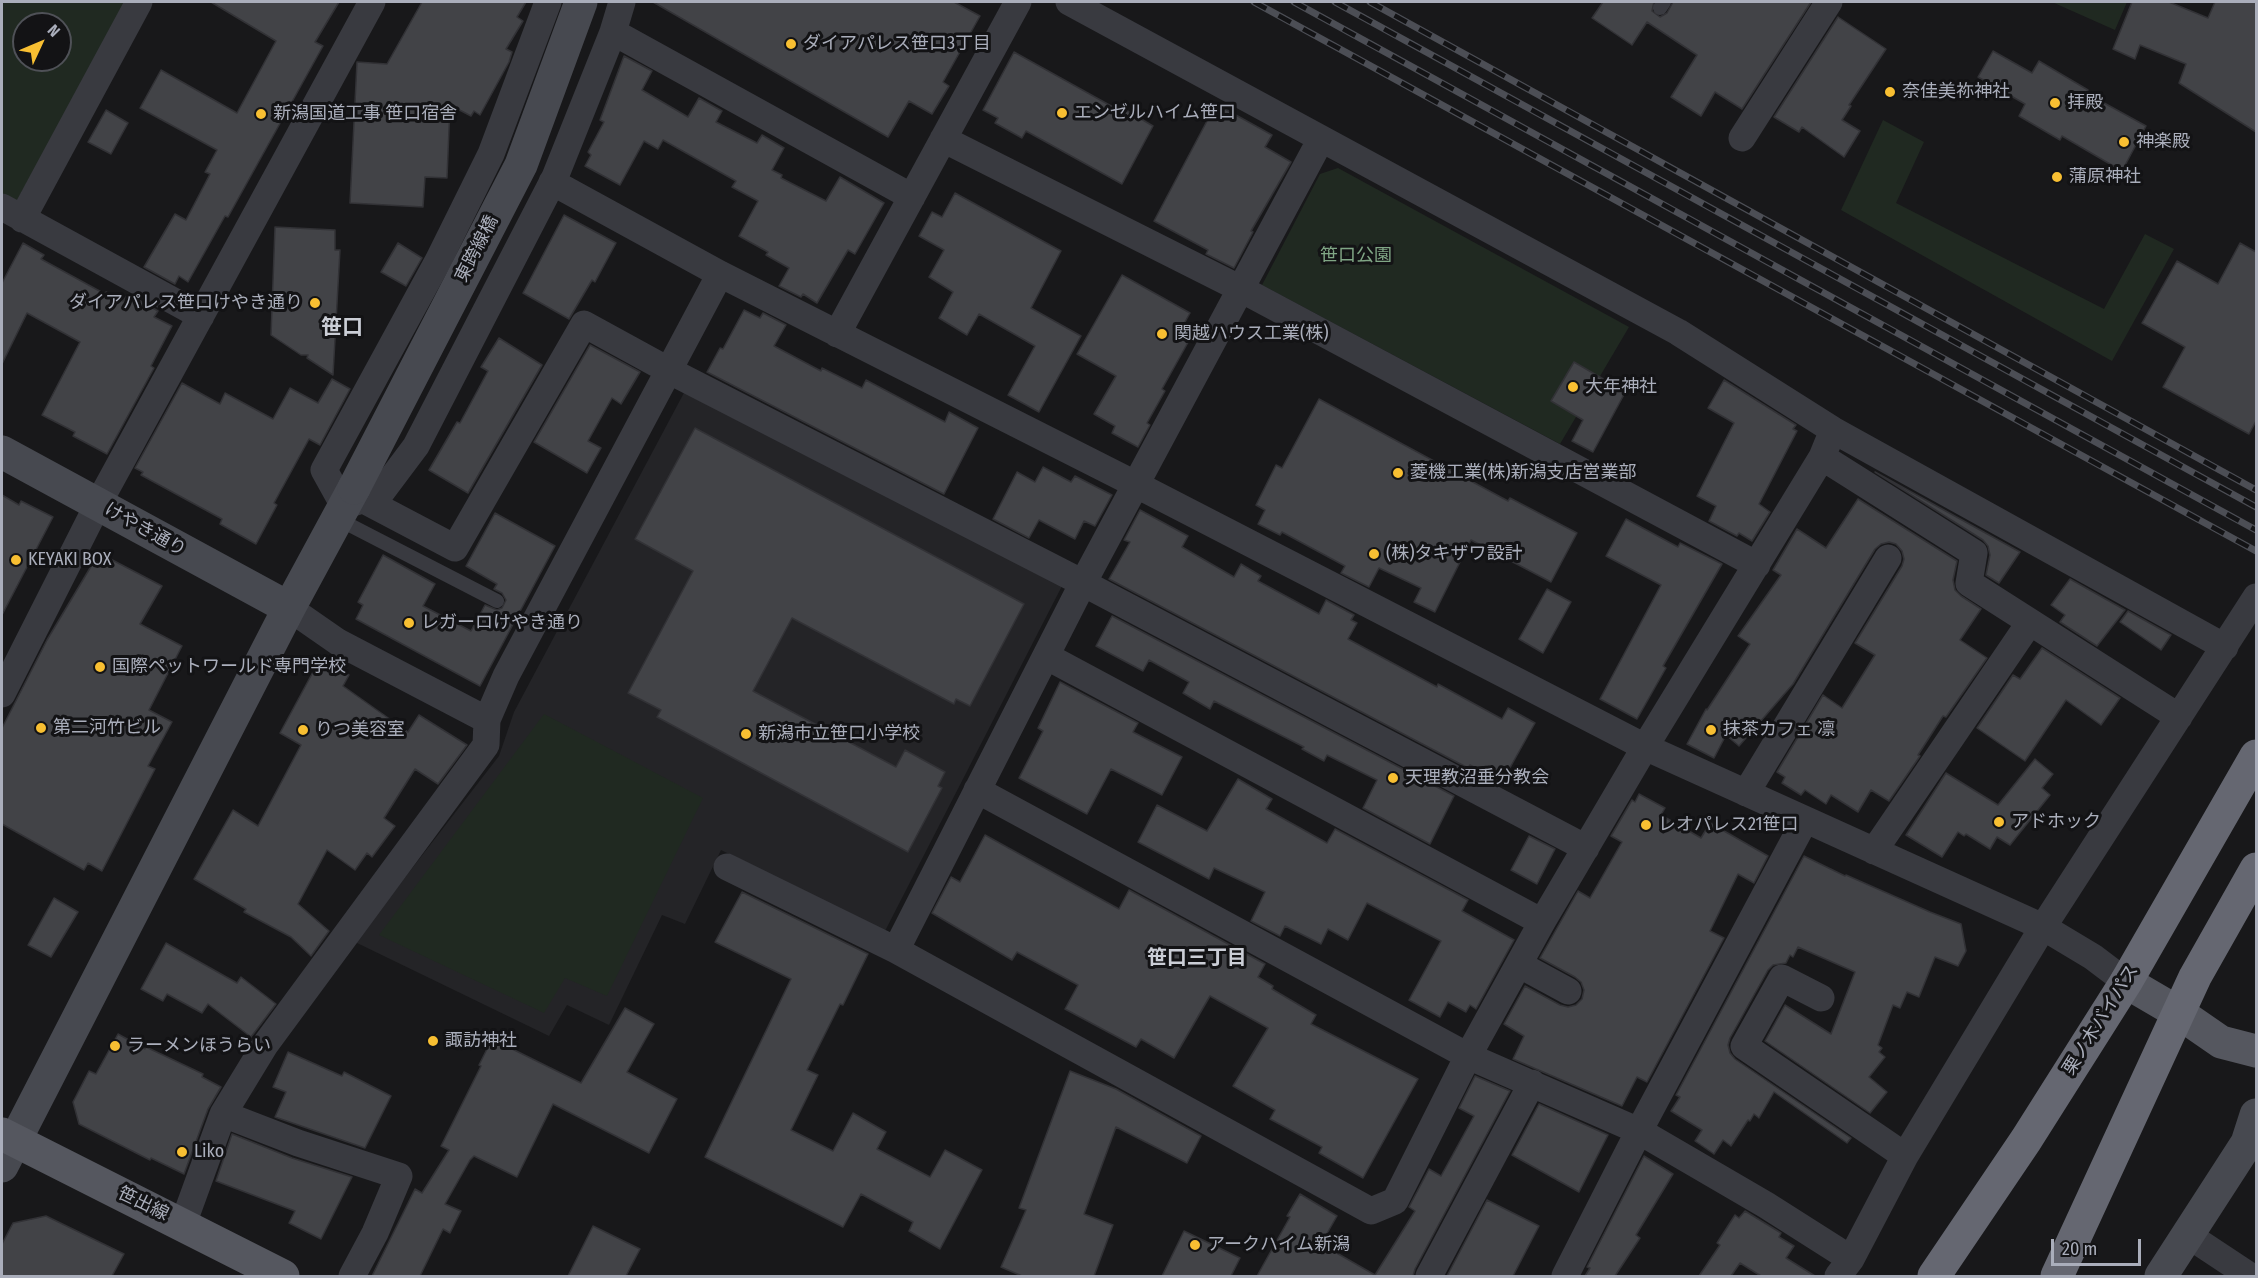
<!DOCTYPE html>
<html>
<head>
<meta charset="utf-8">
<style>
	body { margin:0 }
	#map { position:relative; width:2258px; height:1278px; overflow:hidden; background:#18181a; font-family:"Fira Sans Condensed",sans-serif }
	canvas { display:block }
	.frame { position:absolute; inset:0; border:3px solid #aaaebb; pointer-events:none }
	.north { position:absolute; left:12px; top:12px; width:60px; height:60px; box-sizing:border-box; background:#131315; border:2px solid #4f5157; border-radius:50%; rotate:46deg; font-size:16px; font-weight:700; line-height:24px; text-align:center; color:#aaaebb }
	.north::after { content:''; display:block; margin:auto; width:21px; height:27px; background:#f8bf32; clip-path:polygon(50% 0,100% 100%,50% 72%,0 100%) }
	.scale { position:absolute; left:2051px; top:1239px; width:90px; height:27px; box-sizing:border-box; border:3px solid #aaaebb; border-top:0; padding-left:8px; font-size:18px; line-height:21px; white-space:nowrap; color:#aaaebb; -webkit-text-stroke:4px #131315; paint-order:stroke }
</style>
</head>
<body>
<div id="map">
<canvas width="2258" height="1278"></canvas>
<div class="frame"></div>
<div class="north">N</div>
<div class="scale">20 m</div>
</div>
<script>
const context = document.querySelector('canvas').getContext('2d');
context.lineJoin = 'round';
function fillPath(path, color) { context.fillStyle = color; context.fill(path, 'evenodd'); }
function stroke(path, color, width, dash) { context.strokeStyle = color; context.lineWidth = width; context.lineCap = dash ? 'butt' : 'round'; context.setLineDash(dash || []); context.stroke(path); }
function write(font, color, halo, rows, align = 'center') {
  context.font = font + ' "Fira Sans Condensed","Noto Sans JP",sans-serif'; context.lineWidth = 6; context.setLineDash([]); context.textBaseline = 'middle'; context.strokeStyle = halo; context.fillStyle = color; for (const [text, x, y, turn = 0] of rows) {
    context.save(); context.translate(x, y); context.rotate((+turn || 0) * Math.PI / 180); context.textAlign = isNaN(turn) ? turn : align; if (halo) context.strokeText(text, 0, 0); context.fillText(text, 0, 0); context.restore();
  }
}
const built = new Path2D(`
	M 686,389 L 1063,584 L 885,931 L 721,850 L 685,924 L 662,915 L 609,1025 L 567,1005 L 549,1036 L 355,942 L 499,756 L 514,712 Z`);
const green = new Path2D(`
	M 2,2 L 128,2 L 16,202 L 2,194 ZM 24,24 L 60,24 L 60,60 L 24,60 Z
	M 2052,2 L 2127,2 L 2115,30 Z
	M 1883,120 L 1924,142 L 1896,203 L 2104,309 L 2145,234 L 2174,249 L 2112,361 L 1841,210 Z
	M 1338,168 L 1629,327 L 1560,444 L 1262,285 L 1320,174 Z
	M 544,714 L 703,798 L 607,996 L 565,978 L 544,1013 L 379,935 Z`);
const building = new Path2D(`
	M 211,2 L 339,2 L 315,42 L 323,46 L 228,217 L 225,216 L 188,282 L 179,276 L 175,284 L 144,267 L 175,214 L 186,220 L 210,174 L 205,172 L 217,150 L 140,108 L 161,70 L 237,113 L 276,41 Z
	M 422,2 L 526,2 L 517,17 L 523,21 L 506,49 L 512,52 L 509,62 L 480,115 L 474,111 L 471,116 L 450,105 L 447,178 L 425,177 L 423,207 L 350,203 L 357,62 L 387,64 Z
	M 653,2 L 954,2 L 980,16 L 943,82 L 949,86 L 932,114 L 909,101 L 888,137 Z
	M 1603,2 L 1654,2 L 1652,11 L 1660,17 L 1667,13 L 1673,2 L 1811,2 L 1742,109 L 1715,92 L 1701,116 L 1671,97 L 1697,55 L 1647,22 L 1632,45 L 1592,18 Z
	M 2132,2 L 2169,2 L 2208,18 L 2215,2 L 2256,2 L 2256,132 L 2179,83 L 2186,64 L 2140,45 L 2135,59 L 2113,49 Z
	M 1838,17 L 1886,49 L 1849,105 L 1851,106 L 1842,120 L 1860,131 L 1844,157 L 1802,127 L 1799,132 L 1774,117 Z
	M 1993,51 L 2032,73 L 2039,61 L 2088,90 L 2086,93 L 2146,126 L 2122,171 L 2062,136 L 2060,140 L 2019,116 L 2025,104 L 1978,77 Z
	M 1014,52 L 1122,112 L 1124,109 L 1153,126 L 1122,184 L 1026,131 L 1022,138 L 995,123 L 998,118 L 983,110 Z
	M 624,56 L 652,71 L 642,90 L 688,117 L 699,98 L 722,111 L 716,122 L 757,143 L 762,135 L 784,148 L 772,170 L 782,175 L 781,178 L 826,201 L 840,177 L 884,203 L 855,254 L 848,250 L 817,303 L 803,294 L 801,297 L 779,286 L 789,268 L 766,255 L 768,252 L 739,236 L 758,201 L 732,187 L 736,181 L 663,140 L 658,149 L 644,141 L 620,185 L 585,166 L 591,155 L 588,152 L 604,122 L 600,120 Z
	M 1216,104 L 1272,135 L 1265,147 L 1291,162 L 1251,231 L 1253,232 L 1234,268 L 1206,254 L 1208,250 L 1154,221 Z
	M 106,110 L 128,123 L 111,154 L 88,142 Z
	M 955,193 L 1061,251 L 1031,308 L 1081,336 L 1039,412 L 1008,395 L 1035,346 L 979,314 L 967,335 L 939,318 L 953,292 L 929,277 L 944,250 L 919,236 L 932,212 L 942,217 Z
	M 564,215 L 616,243 L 595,282 L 592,280 L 569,319 L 523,293 Z
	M 275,227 L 335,230 L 335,250 L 340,250 L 333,375 L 307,358 L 308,355 L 301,355 L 271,335 Z
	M 23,243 L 44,255 L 41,259 L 105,294 L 106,292 L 123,301 L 128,294 L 158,311 L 154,317 L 172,326 L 151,366 L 154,368 L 107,454 L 73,436 L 75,432 L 42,415 L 80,342 L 27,313 L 2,364 L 2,283 Z
	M 398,243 L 422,258 L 406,286 L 381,272 Z
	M 2240,243 L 2256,252 L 2256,421 L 2249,434 L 2163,387 L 2185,347 L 2142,323 L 2177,261 L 2218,284 Z
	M 1122,275 L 1190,313 L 1180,331 L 1191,337 L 1162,389 L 1165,391 L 1147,423 L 1150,425 L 1138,447 L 1112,433 L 1115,426 L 1094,414 L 1116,376 L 1077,354 Z
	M 744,310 L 760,318 L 763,313 L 786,325 L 774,346 L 821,371 L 822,368 L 862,388 L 866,380 L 945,422 L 949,412 L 978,428 L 944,494 L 707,372 L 720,348 L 723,349 Z
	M 499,338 L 542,365 L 468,493 L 429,470 L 457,422 L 460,423 L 488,371 L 481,367 Z
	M 590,345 L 640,372 L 621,404 L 612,398 L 588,441 L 601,448 L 587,473 L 534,442 Z
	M 1574,362 L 1605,380 L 1606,378 L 1627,389 L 1593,452 L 1572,441 L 1583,420 L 1551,401 Z
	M 332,379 L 350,389 L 320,445 L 309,439 L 274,503 L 277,505 L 256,544 L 220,524 L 222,519 L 141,475 L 143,472 L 135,468 L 182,383 L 220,404 L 225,393 L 273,419 L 290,388 L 318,403 Z
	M 1724,380 L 1796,425 L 1793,429 L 1797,431 L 1759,504 L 1770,512 L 1752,541 L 1739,533 L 1737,536 L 1709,521 L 1716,506 L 1697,496 L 1734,423 L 1708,408 Z
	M 1319,399 L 1508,501 L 1510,498 L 1577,533 L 1551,582 L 1471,540 L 1435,612 L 1414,602 L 1421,588 L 1379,568 L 1369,587 L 1341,573 L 1345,566 L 1282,532 L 1280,535 L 1258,524 L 1265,510 L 1256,505 L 1276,465 L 1282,468 Z
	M 695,428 L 1024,604 L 970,706 L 956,699 L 954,704 L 792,618 L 753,691 L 896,767 L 905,750 L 945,772 L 938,786 L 942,788 L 908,852 L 657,717 L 661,710 L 628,693 L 693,571 L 635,539 Z
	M 1043,467 L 1071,482 L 1075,476 L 1112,495 L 1095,526 L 1084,521 L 1075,539 L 1039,520 L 1029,538 L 993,519 L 1017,472 L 1035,482 Z
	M 1875,472 L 2020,552 L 1999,583 L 1986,575 L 1990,555 L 1988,546 L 1983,540 Z
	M 2,495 L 19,505 L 21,501 L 53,517 L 2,615 Z
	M 1858,499 L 1957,561 L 1953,580 L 1955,590 L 1961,596 L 1981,609 L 1960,640 L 1987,658 L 1946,717 L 1943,716 L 1918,755 L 1920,756 L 1889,801 L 1871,790 L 1858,812 L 1831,795 L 1826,804 L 1805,790 L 1801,795 L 1782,783 L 1785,777 L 1777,772 L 1823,695 L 1842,708 L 1875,655 L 1855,643 L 1902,566 L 1904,559 L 1902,551 L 1896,544 L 1889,542 L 1881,544 L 1875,549 L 1793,684 L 1739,746 L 1726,735 L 1714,758 L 1687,744 L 1706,709 L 1707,710 L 1750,644 L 1738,636 L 1781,575 L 1773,570 L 1797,529 L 1826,548 Z
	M 1140,510 L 1188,536 L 1182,547 L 1234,577 L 1241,564 L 1261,576 L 1258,581 L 1319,614 L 1326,600 L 1354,615 L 1351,620 L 1357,623 L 1348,639 L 1437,687 L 1438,684 L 1502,719 L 1508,708 L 1535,723 L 1502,782 L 1470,765 L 1468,768 L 1109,579 L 1130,542 L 1124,540 Z
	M 495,513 L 555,546 L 480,686 L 356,619 L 363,605 L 358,602 L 383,555 L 435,584 L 423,606 L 471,631 L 485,605 L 497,610 L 502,608 L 506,600 L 502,593 L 494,589 L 497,584 L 466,566 Z
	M 1626,519 L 1678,547 L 1680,543 L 1722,564 L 1663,666 L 1666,668 L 1637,719 L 1600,699 L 1661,585 L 1606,556 Z
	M 99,553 L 162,586 L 140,624 L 182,646 L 149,710 L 172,722 L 148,766 L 155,769 L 102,871 L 88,863 L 84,870 L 2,824 L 2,728 L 47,640 Z
	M 2070,579 L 2125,610 L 2097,646 L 2060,622 L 2065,615 L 2051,605 Z
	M 1547,589 L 1571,602 L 1543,653 L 1519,639 Z
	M 2128,611 L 2171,635 L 2161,650 L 2120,622 Z
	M 1112,616 L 1454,796 L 1430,844 L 1363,808 L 1377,780 L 1327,755 L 1324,761 L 1302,749 L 1304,747 L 1214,701 L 1210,709 L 1183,693 L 1189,682 L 1149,660 L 1143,671 L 1096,646 Z
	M 2042,648 L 2120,698 L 2101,725 L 2066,700 L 2025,761 L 1977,728 L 2013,675 L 2020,679 Z
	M 320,659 L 349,675 L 343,686 L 408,732 L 419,715 L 467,745 L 438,784 L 415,769 L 384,818 L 395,826 L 372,857 L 367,853 L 355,870 L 327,850 L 298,904 L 329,931 L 311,956 L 291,937 L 244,912 L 246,909 L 194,879 L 233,810 L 258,826 L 301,745 L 280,733 Z
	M 1060,682 L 1138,723 L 1133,732 L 1182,757 L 1162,795 L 1111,769 L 1087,814 L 1019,778 L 1043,731 L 1038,728 Z
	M 2035,759 L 2053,774 L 2042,788 L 2050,795 L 2010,845 L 1997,837 L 1990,849 L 1966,834 L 1964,836 L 1958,832 L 1942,857 L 1906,835 L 1946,773 L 1998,805 Z
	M 1238,779 L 1272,799 L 1266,809 L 1327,843 L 1335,829 L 1468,900 L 1462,911 L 1514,940 L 1476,1009 L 1470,1005 L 1466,1012 L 1448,1002 L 1440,1017 L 1409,1000 L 1441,941 L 1367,903 L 1348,940 L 1328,929 L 1321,944 L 1285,926 L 1280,936 L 1251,921 L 1265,892 L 1214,868 L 1209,879 L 1138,842 L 1157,805 L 1207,831 Z
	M 1639,794 L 1665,808 L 1661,815 L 1701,838 L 1710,823 L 1768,856 L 1754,883 L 1738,874 L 1710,931 L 1724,938 L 1647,1082 L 1637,1077 L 1622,1106 L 1513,1059 L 1524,1036 L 1504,1024 L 1525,986 L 1560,1005 L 1568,1007 L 1576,1005 L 1582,999 L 1584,990 L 1581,982 L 1575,977 L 1540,958 L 1578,891 L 1590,898 L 1622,842 L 1611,836 L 1632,800 L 1635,802 Z
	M 985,835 L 1119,909 L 1129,890 L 1265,964 L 1258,977 L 1273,986 L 1272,989 L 1316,1015 L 1311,1024 L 1418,1079 L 1363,1178 L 1319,1153 L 1322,1147 L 1270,1119 L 1275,1110 L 1233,1086 L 1268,1028 L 1210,996 L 1174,1058 L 1141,1039 L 1136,1047 L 1065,1009 L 1078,985 L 1017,952 L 1012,960 L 932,913 L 951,877 L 960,882 Z
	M 1529,836 L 1555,849 L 1537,884 L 1511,870 Z
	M 1804,856 L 1845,876 L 1846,875 L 1930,912 L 1961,924 L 1966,951 L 1958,966 L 1935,957 L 1919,997 L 1907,992 L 1900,1008 L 1893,1005 L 1878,1045 L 1882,1048 L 1879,1052 L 1885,1057 L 1869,1077 L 1887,1092 L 1870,1113 L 1765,1041 L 1785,1005 L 1831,1034 L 1855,972 L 1798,947 L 1793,957 L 1790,955 L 1786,963 L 1773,965 L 1768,970 L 1730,1038 L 1728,1045 L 1730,1053 L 1735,1059 L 1851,1138 L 1847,1143 L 1774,1092 L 1759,1118 L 1754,1114 L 1750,1121 L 1748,1120 L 1731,1146 L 1723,1140 L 1714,1154 L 1695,1141 L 1702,1130 L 1671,1111 L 1680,1097 L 1676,1095 Z
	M 742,892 L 868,954 L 843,1005 L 840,1004 L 807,1070 L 818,1075 L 791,1130 L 833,1151 L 853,1113 L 886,1132 L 877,1149 L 930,1177 L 945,1150 L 982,1170 L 940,1249 L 909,1231 L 913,1222 L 861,1194 L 843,1227 L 705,1157 L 791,979 L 715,942 Z
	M 54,898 L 78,912 L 51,957 L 28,945 Z
	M 166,943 L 237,983 L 241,977 L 276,1004 L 251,1037 L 208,1004 L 202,1013 L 167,994 L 163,1001 L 141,989 Z
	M 625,1008 L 654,1024 L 627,1072 L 677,1099 L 649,1153 L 553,1104 L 517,1177 L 474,1156 L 470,1160 L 445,1204 L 461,1211 L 450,1233 L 443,1229 L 420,1276 L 372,1276 L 415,1189 L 422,1193 L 449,1150 L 441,1146 L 481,1066 L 479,1065 L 492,1039 L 581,1083 Z
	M 118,1034 L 145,1049 L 146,1047 L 203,1074 L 202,1077 L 221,1087 L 208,1109 L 184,1174 L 151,1158 L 150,1160 L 79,1124 L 73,1102 L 89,1071 L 96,1074 Z
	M 288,1052 L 342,1076 L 344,1072 L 391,1096 L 365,1148 L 275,1117 L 286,1092 L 273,1087 Z
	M 1070,1071 L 1116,1089 L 1201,1136 L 1187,1163 L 1116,1127 L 1084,1214 L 1113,1225 L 1094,1276 L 1022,1276 L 1001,1267 L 1026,1210 L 1019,1208 Z
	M 1475,1076 L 1510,1091 L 1415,1269 L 1413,1276 L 1257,1276 L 1290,1217 L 1287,1216 L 1300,1194 L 1337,1216 L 1321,1244 L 1375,1275 L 1415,1211 L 1409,1207 L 1429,1169 L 1441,1176 L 1474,1116 L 1459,1108 Z
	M 1539,1104 L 1608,1135 L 1579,1192 L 1512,1155 Z
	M 232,1134 L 292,1158 L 352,1177 L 321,1239 L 289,1223 L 295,1211 L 216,1181 Z
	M 1644,1156 L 1673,1174 L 1636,1235 L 1640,1238 L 1615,1276 L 1585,1276 L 1590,1268 L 1587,1267 Z
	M 1487,1200 L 1539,1226 L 1513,1276 L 1447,1276 Z
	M 1745,1211 L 1781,1233 L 1779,1237 L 1794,1246 L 1786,1258 L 1815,1276 L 1761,1276 L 1740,1263 L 1731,1276 L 1699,1276 L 1720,1245 L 1717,1243 L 1735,1215 L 1739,1218 Z
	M 46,1216 L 124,1254 L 112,1276 L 2,1276 L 2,1244 L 13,1223 Z
	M 593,1226 L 640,1249 L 626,1276 L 568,1276 Z
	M 1184,1231 L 1240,1258 L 1231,1276 L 1162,1276 Z`);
const lane = new Path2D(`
	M 1660,8 L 1664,2
	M 338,519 L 497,601`);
const street = new Path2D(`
	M 548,2 L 491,154 L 438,261 L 324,470 L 344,506 L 380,494 L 416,446 L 555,177 L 613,32 L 622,2
	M 1069,2 L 1678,332 L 1833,430 L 2225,647
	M 613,32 L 912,197
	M 1742,138 L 1829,2
	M 943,139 L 1241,289 L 1757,565
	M 1321,139 L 1083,583 L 896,950 L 1371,1211 L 1395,1201 L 1468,1056 L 1542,922 L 1645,747 L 1822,457 L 1833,430
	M 552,182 L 720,274 L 1135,484 L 1645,747 L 2043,927 L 2093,957 L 2126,982
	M 2,207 L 201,316
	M 22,219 L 139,2
	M 837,334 L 1018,2
	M 1822,457 L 1974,553 L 1969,583 L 2179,717
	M 362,499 L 455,548 L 584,324 L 668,370 L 1083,583 L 1586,848
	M 289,608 L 338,642 L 487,720 L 506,676 L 720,274
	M 1046,656 L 1542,922
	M 2,694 L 98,504 L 372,2
	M 977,790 L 1468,1056 L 1639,1131 L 1766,1205 L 1851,1259
	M 1746,793 L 1888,558
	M 1874,851 L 2030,622
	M 727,867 L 896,950
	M 1520,965 L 1568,991
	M 1821,998 L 1782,978 L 1744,1046 L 1905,1156
	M 223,1114 L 298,1143 L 399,1176 L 375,1233 L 352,1276
	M 183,1224 L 223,1114 L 265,1045 L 486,745 L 487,720
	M 2188,1235 L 2250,1276
	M 1429,1276 L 1532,1083
	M 1565,1276 L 1639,1131 L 1805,820
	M 1838,1276 L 1851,1259 L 1905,1156 L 2043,927 L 2256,597`);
const secondary = new Path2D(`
	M 2,452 L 289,608
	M 2,1166 L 289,608 L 354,488
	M 2161,1276 L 2247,1143 L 2256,1115`);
const primary = new Path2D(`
	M 2126,982 L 2179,1013 L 2221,1042 L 2256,1051
	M 2,1134 L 283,1276`);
const highway = new Path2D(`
	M 1934,1276 L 2026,1140 L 2126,982 L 2256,756
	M 2057,1276 L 2195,977 L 2256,869`);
const rail = new Path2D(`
	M 1254,2 L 2256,551
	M 1294,2 L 2256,530
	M 1335,2 L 2256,507
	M 1370,2 L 2256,490`);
const secondaryBridge = new Path2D(`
	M 354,488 L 521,165 L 581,2`);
const markers = [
	[791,44,6,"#f8bf32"],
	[1890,92,6,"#f8bf32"],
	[2055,103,6,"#f8bf32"],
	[1062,113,6,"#f8bf32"],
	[261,114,6,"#f8bf32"],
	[2124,142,6,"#f8bf32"],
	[2057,177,6,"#f8bf32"],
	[315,303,6,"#f8bf32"],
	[1162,334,6,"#f8bf32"],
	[1573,387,6,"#f8bf32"],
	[1398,473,6,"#f8bf32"],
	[1374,554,6,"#f8bf32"],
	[16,560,6,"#f8bf32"],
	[409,623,6,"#f8bf32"],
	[100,667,6,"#f8bf32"],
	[41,728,6,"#f8bf32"],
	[303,730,6,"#f8bf32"],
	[1711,730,6,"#f8bf32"],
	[746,734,6,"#f8bf32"],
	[1393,778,6,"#f8bf32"],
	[1999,822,6,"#f8bf32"],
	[1646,825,6,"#f8bf32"],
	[433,1041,6,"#f8bf32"],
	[115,1046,6,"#f8bf32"],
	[182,1152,6,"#f8bf32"],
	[1195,1245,6,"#f8bf32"]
];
const poiNames = [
	["ダイアパレス笹口3丁目",803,44],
	["奈佳美祢神社",1902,92],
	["拝殿",2067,103],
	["エンゼルハイム笹口",1074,113],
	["新潟国道工事 笹口宿舎",273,114],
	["神楽殿",2136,142],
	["蒲原神社",2069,177],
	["ダイアパレス笹口けやき通り",303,303,"right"],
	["関越ハウス工業(株)",1174,334],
	["大年神社",1585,387],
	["菱機工業(株)新潟支店営業部",1410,473],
	["(株)タキザワ設計",1386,554],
	["KEYAKI BOX",28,560],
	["レガーロけやき通り",421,623],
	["国際ペットワールド専門学校",112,667],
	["第二河竹ビル",53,728],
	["りつ美容室",315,730],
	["抹茶カフェ 凛",1723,730],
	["新潟市立笹口小学校",758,734],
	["天理教沼垂分教会",1405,778],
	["アドホック",2011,822],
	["レオパレス21笹口",1658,825],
	["諏訪神社",445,1041],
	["ラーメンほうらい",127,1046],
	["Liko",194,1152],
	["アークハイム新潟",1207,1245]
];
const streetNames = [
	["東跨線橋",477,249,-63],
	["けやき通り",145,530,29],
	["栗ノ木バイパス",2101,1020,-58],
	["笹出線",143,1204,26]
];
const parkNames = [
	["笹口公園",1356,256]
];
const neighbourhoodNames = [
	["笹口三丁目",1197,958]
];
const quarterNames = [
	["笹口",342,328]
];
fillPath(built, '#242427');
fillPath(green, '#202921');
fillPath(building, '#424347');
stroke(building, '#323236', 1.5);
stroke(lane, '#393a40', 14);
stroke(street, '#393a40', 27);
stroke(secondary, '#474950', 33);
stroke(primary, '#55575f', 33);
stroke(highway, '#656771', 33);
stroke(rail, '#4c4e55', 7);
stroke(rail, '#131315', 4.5, [14]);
stroke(secondaryBridge, '#474950', 33);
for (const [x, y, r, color] of markers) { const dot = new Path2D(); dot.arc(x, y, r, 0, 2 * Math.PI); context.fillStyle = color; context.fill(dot); stroke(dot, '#131315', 2); }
write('18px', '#aaaebb', '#131315', poiNames, 'left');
write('18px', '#aaaebb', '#131315', streetNames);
write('18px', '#80a685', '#131315', parkNames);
write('bold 20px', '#cbced6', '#131315', neighbourhoodNames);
write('bold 21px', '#cbced6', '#131315', quarterNames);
</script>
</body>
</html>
